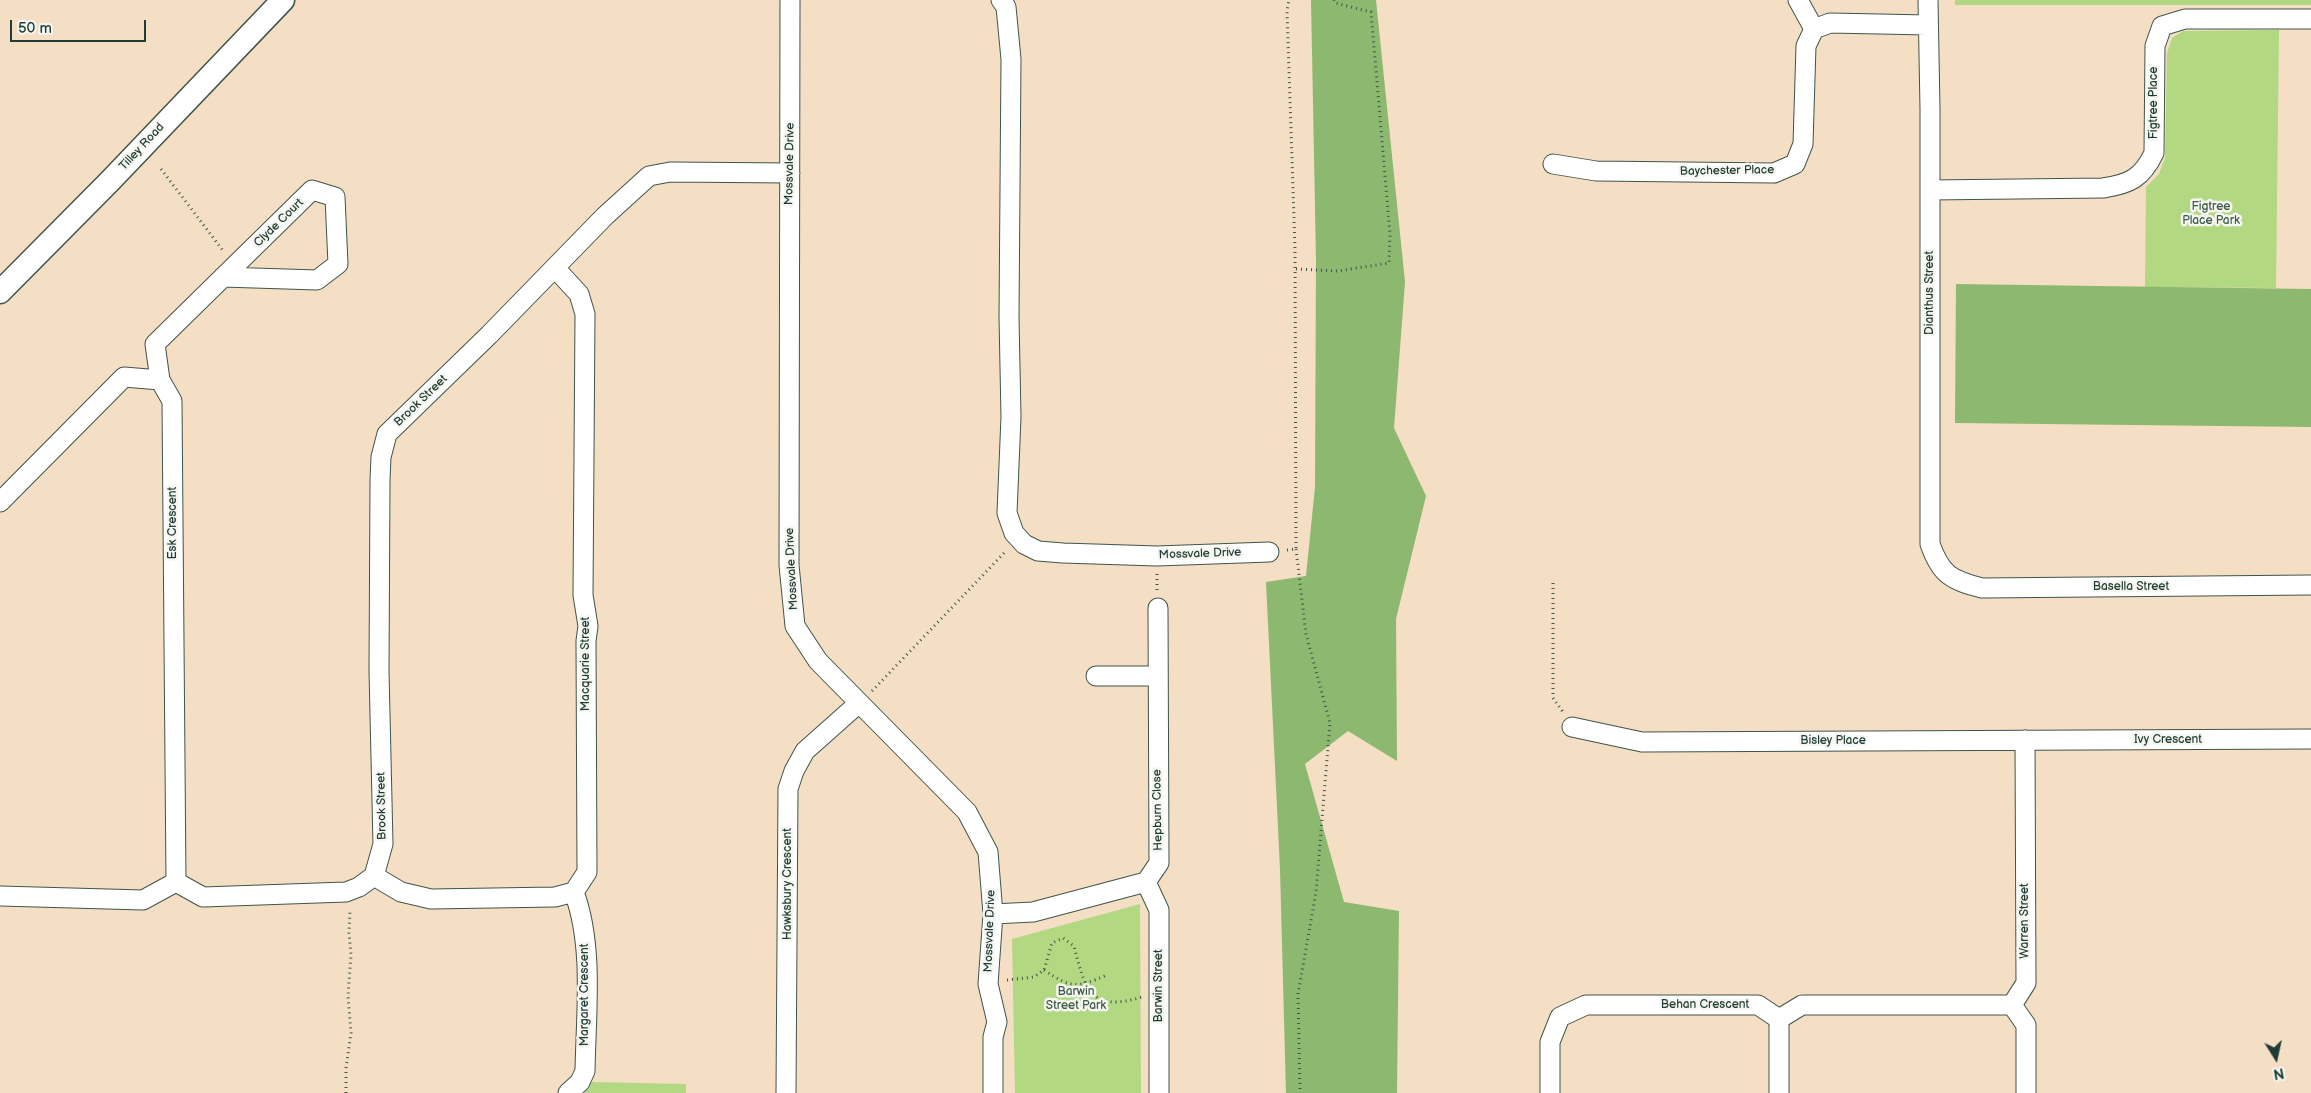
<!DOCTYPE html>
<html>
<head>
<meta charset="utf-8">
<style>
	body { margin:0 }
	#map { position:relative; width:2311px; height:1093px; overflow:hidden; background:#f4dec4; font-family:"Balsamiq Sans",sans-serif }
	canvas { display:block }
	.north { position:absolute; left:2251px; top:1033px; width:50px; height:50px; -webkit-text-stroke:4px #f6f6f2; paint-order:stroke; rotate:170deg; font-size:14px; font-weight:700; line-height:20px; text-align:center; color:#1f3d34 }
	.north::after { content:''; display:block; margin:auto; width:18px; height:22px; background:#1f3d34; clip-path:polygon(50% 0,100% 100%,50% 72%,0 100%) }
	.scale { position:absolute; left:10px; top:20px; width:136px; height:22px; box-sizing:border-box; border:2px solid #1f3d34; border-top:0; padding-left:6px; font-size:15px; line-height:18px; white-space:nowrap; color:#1f3d34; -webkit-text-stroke:4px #f6f6f2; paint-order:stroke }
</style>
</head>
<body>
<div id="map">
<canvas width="2311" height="1093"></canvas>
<div class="north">N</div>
<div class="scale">50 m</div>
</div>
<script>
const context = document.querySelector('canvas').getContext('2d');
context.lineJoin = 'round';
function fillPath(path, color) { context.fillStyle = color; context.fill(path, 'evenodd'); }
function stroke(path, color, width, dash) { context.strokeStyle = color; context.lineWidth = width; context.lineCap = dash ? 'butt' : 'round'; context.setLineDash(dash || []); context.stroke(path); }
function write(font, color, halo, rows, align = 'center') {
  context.font = font + ' "Balsamiq Sans",sans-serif'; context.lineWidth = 5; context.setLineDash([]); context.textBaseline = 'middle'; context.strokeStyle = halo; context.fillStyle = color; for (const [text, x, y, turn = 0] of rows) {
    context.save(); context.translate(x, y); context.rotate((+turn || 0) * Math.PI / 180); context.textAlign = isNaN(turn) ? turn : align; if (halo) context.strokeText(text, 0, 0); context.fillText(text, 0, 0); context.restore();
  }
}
const green = new Path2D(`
	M 1955,0 L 2311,0 L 2311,5 L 1955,5 Z
	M 2279,30 L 2276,288 L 2145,287 L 2146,187 L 2159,174 L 2165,158 L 2167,53 L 2172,38 L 2183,31 Z
	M 1140,904 L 1141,1093 L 1015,1093 L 1012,939 Z
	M 591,1082 L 686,1084 L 686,1093 L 585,1093 Z`);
const forest = new Path2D(`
	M 1311,0 L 1376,0 L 1405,282 L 1394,428 L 1426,496 L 1396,619 L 1397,761 L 1348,731 L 1305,764 L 1344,902 L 1399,911 L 1397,1093 L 1286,1093 L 1280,869 L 1266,582 L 1306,576 L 1315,487 L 1316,260 Z
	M 1956,284 L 2311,289 L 2311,427 L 1955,423 Z`);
const path = new Path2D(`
	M 161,169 L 224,252
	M 1296,269 L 1338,271 L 1389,263 L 1390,234 L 1371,12 L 1335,3 L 1334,0
	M 1296,549 L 1306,634 L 1330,723 L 1316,892 L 1298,994 L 1300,1093
	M 1287,550 L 1296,549 L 1295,249 L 1287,11 L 1289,0
	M 1157,574 L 1157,592
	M 1553,583 L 1553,698 L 1563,712
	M 872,691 L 1006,551
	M 1044,970 C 1073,989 1076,988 1107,975
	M 1007,980 L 1034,977 L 1044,970 L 1052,943 L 1063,938 L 1074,946 C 1085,989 1090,1013 1142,997
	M 346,1093 L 346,1068 L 351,1033 L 348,996 L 351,955 L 349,933 L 350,910`);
const minor = new Path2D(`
	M 790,0 L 789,565 L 795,626 L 818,661 L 967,812 L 988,852 L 993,914 L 988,984 L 997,1022 L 993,1037 L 993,1093
	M 1001,0 L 1006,7 L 1011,59 L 1009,317 L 1011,417 L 1007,513 L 1014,533 L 1024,544 L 1038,551 L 1063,553 L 1157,556 L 1269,552
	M 1798,0 L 1814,29
	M 1928,0 L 1930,109 L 1930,544 C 1941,575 1951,580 1982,588 L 2311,585
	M 1553,164 L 1596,171 L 1774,173 L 1795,164 L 1803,144 L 1806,46 L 1814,29 L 1830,23 L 1928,25
	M 1930,190 L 2103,188 C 2130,184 2142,178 2154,153 L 2155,46 L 2162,26 L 2185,19 L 2311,19
	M 555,268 L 579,294 L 585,314 L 583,595 L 588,626 L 586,641 L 587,872 L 574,892 L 555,897 L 431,899 L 401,892 L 374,876 L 383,844 L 379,671 L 380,480 L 381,457 L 387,434 L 489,335 L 605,216 L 649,176 L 670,172 L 790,173
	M 0,502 L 124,377 L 160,380
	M 1096,676 L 1156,676
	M 1572,727 L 1642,742 L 2311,739
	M 2025,740 L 2026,983 L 2012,1005 L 2026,1025 L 2026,1093
	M 176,882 L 172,401 L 160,380 L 155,344 L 312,190 L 335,197 L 338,264 L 317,280 L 223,277
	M 1146,882 L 1159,910 L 1159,1093
	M 0,896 L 143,900 L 176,882 L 203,897 L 346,892 L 359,887 L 374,876
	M 993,914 L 1033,912 L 1146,882 L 1159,863 L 1158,608
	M 1779,1019 L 1779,1093
	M 568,1093 L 580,1082 L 585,1071 C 586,1013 594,946 574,892
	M 786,1093 L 788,789 L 794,771 L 805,751 L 859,703
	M 1550,1093 L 1550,1042 L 1560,1017 L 1586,1005 L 1758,1005 L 1779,1019 L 1802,1005 L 2012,1005`);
const major = new Path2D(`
	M 0,292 L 110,181 L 283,0`);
const streetNames = [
	["Figtree Place",2154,103,-90],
	["Tilley Road",142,147,-47],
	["Mossvale Drive",790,164,-89],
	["Baychester Place",1727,171,-1],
	["Clyde Court",279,223,-44],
	["Dianthus Street",1930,293,-90],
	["Brook Street",421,401,-44],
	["Esk Crescent",173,523,-90],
	["Mossvale Drive",1200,554,-2],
	["Mossvale Drive",792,569,-93],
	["Basella Street",2131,587],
	["Macquarie Street",586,664,-90],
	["Ivy Crescent",2168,740],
	["Bisley Place",1833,741],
	["Brook Street",382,806,-91],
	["Hepburn Close",1158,810,-91],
	["Hawksbury Crescent",788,884,-90],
	["Warren Street",2025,921,-90],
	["Mossvale Drive",990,931,-88],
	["Barwin Street",1159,986,-90],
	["Margaret Crescent",585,995,-90],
	["Behan Crescent",1705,1005]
];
const parkNames = [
	["Figtree",2211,207],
	["Place Park",2211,221],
	["Barwin",1076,992],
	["Street Park",1076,1006]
];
fillPath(green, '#b2d882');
fillPath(forest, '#8db870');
stroke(minor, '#3f554a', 21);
stroke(major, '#3f554a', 25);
stroke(path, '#3f554a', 3, [1, 4]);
stroke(minor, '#fff', 19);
stroke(major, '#fff', 22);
write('12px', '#1f3d34', '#f6f6f2', streetNames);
write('12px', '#3c5c44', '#f6f6f2', parkNames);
</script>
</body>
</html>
